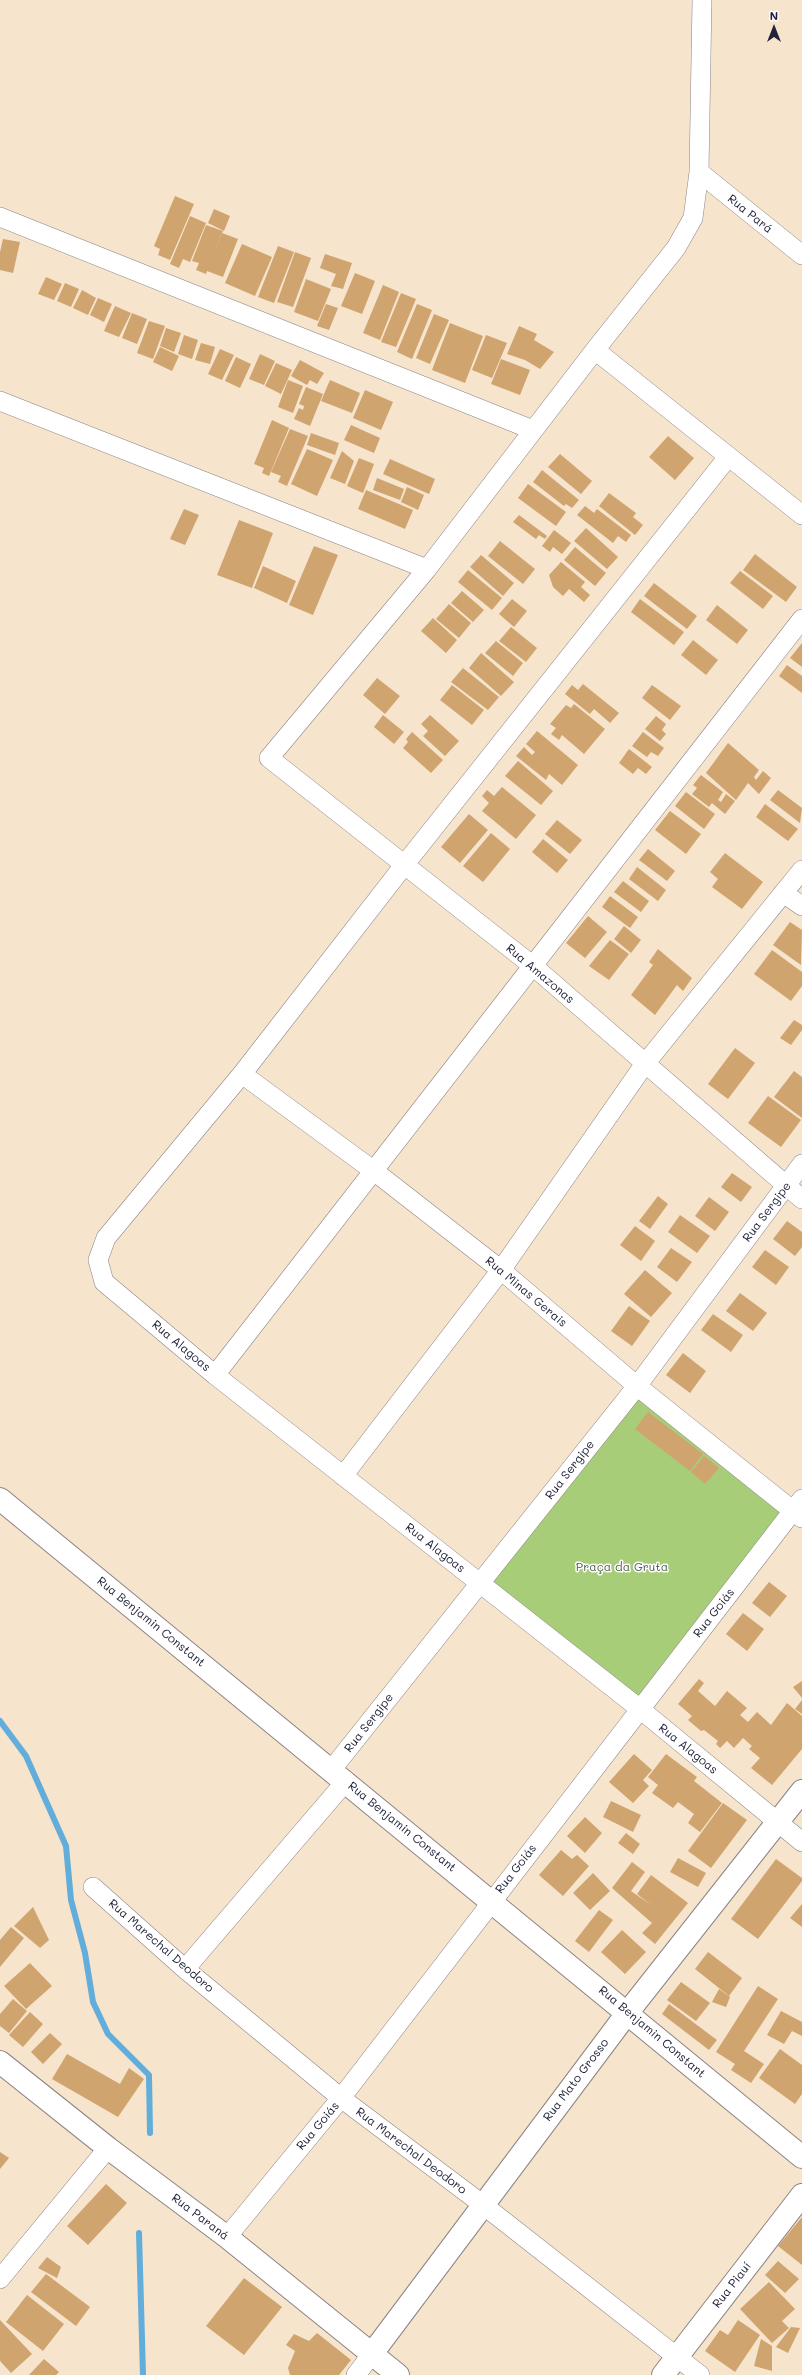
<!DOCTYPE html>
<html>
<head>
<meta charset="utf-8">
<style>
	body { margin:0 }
	#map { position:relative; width:802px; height:2375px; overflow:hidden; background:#f6e4cd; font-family:Mali,sans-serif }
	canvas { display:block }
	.north { position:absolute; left:754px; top:8px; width:40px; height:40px; -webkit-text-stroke:3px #fff; paint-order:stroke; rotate:0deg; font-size:11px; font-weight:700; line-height:16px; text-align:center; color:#22223b }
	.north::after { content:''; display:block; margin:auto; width:14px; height:18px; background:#22223b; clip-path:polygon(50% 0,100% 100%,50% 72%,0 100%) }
</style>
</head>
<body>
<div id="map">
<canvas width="802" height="2375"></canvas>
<div class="north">N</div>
</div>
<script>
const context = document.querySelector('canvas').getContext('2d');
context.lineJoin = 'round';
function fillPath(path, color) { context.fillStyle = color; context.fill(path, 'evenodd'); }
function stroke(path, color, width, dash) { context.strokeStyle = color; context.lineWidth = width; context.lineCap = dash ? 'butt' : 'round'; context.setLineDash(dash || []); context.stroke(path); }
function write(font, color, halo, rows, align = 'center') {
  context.font = font + ' Mali,sans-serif'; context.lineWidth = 3; context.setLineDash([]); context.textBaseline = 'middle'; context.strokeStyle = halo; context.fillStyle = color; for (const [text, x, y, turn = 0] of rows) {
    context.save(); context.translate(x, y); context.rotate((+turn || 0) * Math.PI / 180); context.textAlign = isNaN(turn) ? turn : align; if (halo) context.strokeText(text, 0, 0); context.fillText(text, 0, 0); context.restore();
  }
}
const green = new Path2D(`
	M 639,1396 L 782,1509 L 640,1700 L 488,1584 Z`);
const stream = new Path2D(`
	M 0,1721 L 26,1756 L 66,1846 L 71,1900 L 85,1953 L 93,2002 L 108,2034 L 149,2075 L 150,2133
	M 139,2233 L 143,2375`);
const building = new Path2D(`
	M 175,196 L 194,204 L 170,260 L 158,255 L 160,249 L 154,246 Z
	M 214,209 L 230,216 L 224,231 L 208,223 Z
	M 190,216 L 206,223 L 190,262 L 183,259 L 179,268 L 170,264 Z
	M 206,225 L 223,231 L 213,255 L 222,233 L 238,239 L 223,277 L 207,271 L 206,274 L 196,270 L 199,263 L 192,261 Z
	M 3,239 L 20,242 L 13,273 L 0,270 L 0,252 Z
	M 242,244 L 272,257 L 255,296 L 225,283 Z
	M 278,246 L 294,252 L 274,303 L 258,297 Z
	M 295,252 L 311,258 L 293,307 L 277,302 Z
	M 325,254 L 352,263 L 343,289 L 331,286 L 336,274 L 320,268 Z
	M 355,273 L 375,281 L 362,314 L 341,306 Z
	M 46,277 L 62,284 L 54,300 L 38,294 Z
	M 306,279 L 331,289 L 318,321 L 294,312 Z
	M 65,283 L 79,289 L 71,307 L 57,301 Z
	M 383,285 L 399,292 L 380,340 L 363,333 Z
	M 82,290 L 96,298 L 88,315 L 73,308 Z
	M 401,293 L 416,299 L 396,347 L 381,342 Z
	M 98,298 L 112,304 L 104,322 L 90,315 Z
	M 326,304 L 338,308 L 329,330 L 317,326 Z
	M 417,304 L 432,310 L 412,359 L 397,352 Z
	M 115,306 L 131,313 L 119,337 L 104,331 Z
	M 132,313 L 147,319 L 137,344 L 122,338 Z
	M 434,314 L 449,320 L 430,364 L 416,358 Z
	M 149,321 L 165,326 L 153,359 L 137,353 Z
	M 450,323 L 483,336 L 465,383 L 432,370 Z
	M 519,326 L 537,334 L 534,340 L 554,352 L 540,369 L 525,360 L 507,354 Z
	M 166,328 L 181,333 L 174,352 L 160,346 Z
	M 184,335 L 198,340 L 192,359 L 178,354 Z
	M 486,335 L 507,343 L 492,378 L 472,370 Z
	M 201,343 L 215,347 L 210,364 L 195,360 Z
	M 160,347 L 179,356 L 172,371 L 153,362 Z
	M 220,349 L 234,355 L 222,380 L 208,374 Z
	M 260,354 L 275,361 L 264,385 L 249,379 Z
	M 236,357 L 251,364 L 240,388 L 225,381 Z
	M 501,359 L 530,370 L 520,395 L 491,384 Z
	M 300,360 L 324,373 L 317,384 L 310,380 L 307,385 L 291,376 Z
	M 276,363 L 292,370 L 281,394 L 265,386 Z
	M 288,380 L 303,386 L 293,413 L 278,407 Z
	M 330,380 L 360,393 L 352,413 L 321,401 Z
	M 306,387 L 323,394 L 310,426 L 294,419 L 299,408 L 303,410 L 304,406 L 299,404 Z
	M 365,390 L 393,402 L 381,430 L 353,418 Z
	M 272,420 L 289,428 L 269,476 L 262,473 L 264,468 L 254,464 Z
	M 351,425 L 380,438 L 374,453 L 344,440 Z
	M 290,429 L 308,436 L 287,486 L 278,482 L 281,476 L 271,472 Z
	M 311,433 L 339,443 L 335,455 L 307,445 Z
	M 668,436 L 694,458 L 675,480 L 649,457 Z
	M 307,449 L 333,460 L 317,496 L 291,484 Z
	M 342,451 L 354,461 L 345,484 L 330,478 Z
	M 560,454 L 592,481 L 581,494 L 548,467 Z
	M 359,458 L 374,464 L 363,493 L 347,486 Z
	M 390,459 L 435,479 L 429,494 L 383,474 Z
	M 542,470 L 579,500 L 572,508 L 566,504 L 564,506 L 533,482 Z
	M 377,478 L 404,489 L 400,500 L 373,490 Z
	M 528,484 L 566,512 L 556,526 L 518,498 Z
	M 407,487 L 424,495 L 418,510 L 401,502 Z
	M 366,490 L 413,510 L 405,529 L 358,509 Z
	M 609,493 L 636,513 L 633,517 L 643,525 L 635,535 L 599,506 Z
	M 585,506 L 594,513 L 597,509 L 631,535 L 626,542 L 618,536 L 613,543 L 577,515 Z
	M 184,509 L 199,515 L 185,545 L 170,539 Z
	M 519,515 L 547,536 L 545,539 L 539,535 L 536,539 L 513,522 Z
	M 239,520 L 273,533 L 252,588 L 217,575 Z
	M 586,528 L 618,557 L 607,569 L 574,541 Z
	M 554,530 L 571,543 L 562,554 L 553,547 L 550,552 L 542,546 Z
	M 500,541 L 535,569 L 523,584 L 488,556 Z
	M 314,546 L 338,555 L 313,615 L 289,605 Z
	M 575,547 L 606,573 L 595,586 L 564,560 Z
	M 755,554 L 797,587 L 786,602 L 743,570 Z
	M 481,555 L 514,583 L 503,596 L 470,567 Z
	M 561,562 L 585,582 L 581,587 L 590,595 L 584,602 L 569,589 L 563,596 L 553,587 L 549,575 Z
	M 263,566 L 296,581 L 287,603 L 254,588 Z
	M 468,570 L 502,598 L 492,610 L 458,582 Z
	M 740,571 L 773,596 L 763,609 L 730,583 Z
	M 654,583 L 697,616 L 687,629 L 644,596 Z
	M 462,591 L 484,610 L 473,622 L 451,603 Z
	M 512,599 L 527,611 L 514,627 L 499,614 Z
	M 640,599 L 684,632 L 674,645 L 631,612 Z
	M 449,604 L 471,623 L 459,638 L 436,619 Z
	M 717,605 L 748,630 L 737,644 L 706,620 Z
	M 433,618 L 457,640 L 446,653 L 421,631 Z
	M 511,627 L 537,648 L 526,662 L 499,641 Z
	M 693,640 L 718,660 L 706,675 L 681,655 Z
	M 496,641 L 523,663 L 513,676 L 485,653 Z
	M 802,643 L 802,667 L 790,658 Z
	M 481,653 L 514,682 L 501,696 L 469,668 Z
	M 787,665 L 802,676 L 802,693 L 779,676 Z
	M 463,668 L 499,697 L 488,710 L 451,682 Z
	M 377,678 L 400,696 L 385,714 L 363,695 Z
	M 583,684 L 619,713 L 610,723 L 594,709 L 590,714 L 565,694 L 572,685 L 578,690 Z
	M 452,685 L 484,710 L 472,725 L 440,700 Z
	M 652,685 L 681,706 L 670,720 L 642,698 Z
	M 574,704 L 605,729 L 584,754 L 562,735 L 559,740 L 551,734 L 556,728 L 550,724 L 566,705 L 571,708 Z
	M 383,715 L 404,732 L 394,744 L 374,727 Z
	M 430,715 L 459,741 L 445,756 L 423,736 L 428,731 L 421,724 Z
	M 656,716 L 666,724 L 662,730 L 666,734 L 660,741 L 645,729 Z
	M 537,731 L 578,765 L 562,785 L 549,774 L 546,780 L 516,756 L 524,747 L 532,755 L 535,752 L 526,744 Z
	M 412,732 L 443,760 L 431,773 L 403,748 L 408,742 L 406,739 Z
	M 643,732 L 664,748 L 658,756 L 651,752 L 647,757 L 632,746 Z
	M 728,743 L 759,770 L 754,777 L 756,780 L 763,771 L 771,778 L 759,794 L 748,783 L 736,800 L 706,773 Z
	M 629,749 L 652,767 L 646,774 L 638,768 L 633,774 L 619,763 Z
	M 518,761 L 553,791 L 541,805 L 505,776 Z
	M 701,775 L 723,792 L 718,800 L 721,802 L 726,794 L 735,801 L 725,814 L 712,803 L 709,807 L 692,794 L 697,788 L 693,785 Z
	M 502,787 L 536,815 L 516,839 L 482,811 L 489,803 L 482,796 L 487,790 L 494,796 Z
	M 778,790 L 802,808 L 800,823 L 770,800 Z
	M 686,792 L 715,814 L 704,829 L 675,806 Z
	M 765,804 L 798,829 L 788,841 L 756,817 Z
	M 670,811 L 701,834 L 686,854 L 655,830 Z
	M 469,814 L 488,830 L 460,863 L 441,847 Z
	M 557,820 L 582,840 L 570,854 L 545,834 Z
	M 491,833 L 510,849 L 483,882 L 463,866 Z
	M 543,839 L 568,860 L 557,873 L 532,852 Z
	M 648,849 L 675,871 L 667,881 L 639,860 Z
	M 725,853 L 763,882 L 742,909 L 712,887 L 718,879 L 710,872 Z
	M 637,867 L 666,890 L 658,901 L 629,879 Z
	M 623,881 L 649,901 L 641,912 L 614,892 Z
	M 610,896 L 638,917 L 630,928 L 602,907 Z
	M 588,916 L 607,932 L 585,958 L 566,943 Z
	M 790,922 L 802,930 L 801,965 L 773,945 Z
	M 624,926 L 641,940 L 631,953 L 614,939 Z
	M 610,940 L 629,954 L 609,980 L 589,966 Z
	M 658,949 L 692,978 L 683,991 L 677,985 L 655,1015 L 631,995 L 653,965 L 649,962 Z
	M 772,950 L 802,972 L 802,986 L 791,1001 L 754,974 Z
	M 794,1020 L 802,1025 L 802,1030 L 791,1045 L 780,1038 Z
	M 735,1048 L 755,1063 L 728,1099 L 708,1084 Z
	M 794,1071 L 802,1077 L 802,1118 L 774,1097 Z
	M 768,1096 L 801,1120 L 781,1147 L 748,1123 Z
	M 732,1173 L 752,1187 L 741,1202 L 721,1187 Z
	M 658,1196 L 668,1204 L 650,1229 L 639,1221 Z
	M 709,1197 L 729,1212 L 715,1231 L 695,1216 Z
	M 680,1215 L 710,1236 L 697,1253 L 668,1232 Z
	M 787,1221 L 802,1232 L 802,1247 L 795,1256 L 773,1239 Z
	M 635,1226 L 655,1241 L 641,1261 L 620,1245 Z
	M 671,1248 L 692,1262 L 677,1282 L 657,1267 Z
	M 765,1250 L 789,1267 L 776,1285 L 752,1267 Z
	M 645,1270 L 672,1293 L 651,1317 L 624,1294 Z
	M 740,1293 L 767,1313 L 753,1331 L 726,1311 Z
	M 629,1306 L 650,1321 L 632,1346 L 611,1331 Z
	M 713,1314 L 743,1335 L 731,1352 L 701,1330 Z
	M 683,1353 L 706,1371 L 690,1393 L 666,1375 Z
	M 648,1412 L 703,1454 L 690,1471 L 635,1429 Z
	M 704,1456 L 719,1468 L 705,1484 L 691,1472 Z
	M 769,1582 L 787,1596 L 770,1617 L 752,1603 Z
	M 743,1613 L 764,1629 L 747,1651 L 726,1634 Z
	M 699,1679 L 704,1683 L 698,1691 L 715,1706 L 727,1691 L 747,1708 L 740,1715 L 748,1722 L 757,1712 L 771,1725 L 787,1703 L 802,1716 L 802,1749 L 772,1785 L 751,1768 L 760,1758 L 749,1749 L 752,1746 L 743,1738 L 734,1748 L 727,1741 L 720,1748 L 716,1744 L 718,1741 L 704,1730 L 701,1731 L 688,1720 L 692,1716 L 678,1704 Z
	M 802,1681 L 802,1698 L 793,1687 Z
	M 802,1700 L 802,1714 L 795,1709 Z
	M 634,1754 L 652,1770 L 643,1780 L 649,1786 L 633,1803 L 609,1782 Z
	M 666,1754 L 697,1777 L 694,1781 L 722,1803 L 700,1832 L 688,1823 L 694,1814 L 678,1802 L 673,1808 L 652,1793 L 658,1785 L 648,1777 Z
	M 611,1801 L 641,1815 L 633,1832 L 603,1817 Z
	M 723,1803 L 747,1820 L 711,1868 L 688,1851 Z
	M 585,1817 L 602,1833 L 585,1853 L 567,1836 Z
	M 626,1833 L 640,1844 L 633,1854 L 618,1843 Z
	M 561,1850 L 572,1859 L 577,1855 L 589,1866 L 563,1896 L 539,1875 Z
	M 678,1858 L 706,1873 L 698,1887 L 670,1872 Z
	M 776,1859 L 802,1878 L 802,1881 L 758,1939 L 731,1919 Z
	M 632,1862 L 645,1872 L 631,1891 L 651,1905 L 637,1894 L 651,1875 L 688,1903 L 655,1944 L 642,1933 L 652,1923 L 612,1888 Z
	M 593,1873 L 610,1891 L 590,1910 L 573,1893 Z
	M 802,1904 L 802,1927 L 790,1918 Z
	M 33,1907 L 49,1940 L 40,1948 L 14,1926 Z
	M 599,1910 L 613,1920 L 589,1952 L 575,1941 Z
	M 11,1927 L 24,1938 L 0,1967 L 0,1940 Z
	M 622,1930 L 646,1952 L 625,1974 L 601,1952 Z
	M 708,1952 L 742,1978 L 729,1996 L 695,1969 Z
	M 30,1963 L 52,1986 L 26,2009 L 4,1986 Z
	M 681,1982 L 710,2003 L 696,2021 L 667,2000 Z
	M 758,1986 L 778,1999 L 744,2051 L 764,2064 L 751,2083 L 731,2070 L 735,2064 L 716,2052 Z
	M 719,1989 L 730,1997 L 726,2007 L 712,2002 Z
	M 13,1999 L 27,2011 L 9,2033 L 0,2026 L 0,2014 Z
	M 669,2004 L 717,2040 L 709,2050 L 662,2014 Z
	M 781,2011 L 802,2022 L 802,2036 L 792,2031 L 784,2044 L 767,2035 Z
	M 30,2012 L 43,2024 L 23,2047 L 9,2035 Z
	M 50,2033 L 62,2044 L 43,2064 L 31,2052 Z
	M 780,2049 L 802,2065 L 802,2094 L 795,2104 L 759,2078 Z
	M 67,2054 L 120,2084 L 129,2068 L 144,2079 L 118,2117 L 52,2079 Z
	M 0,2152 L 9,2158 L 0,2169 Z
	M 106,2184 L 127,2203 L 88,2245 L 67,2226 Z
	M 802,2217 L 802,2265 L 778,2246 Z
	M 47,2257 L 61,2267 L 57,2278 L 38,2268 Z
	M 778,2261 L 799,2279 L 785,2293 L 765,2275 Z
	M 46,2274 L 90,2307 L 76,2326 L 31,2292 Z
	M 244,2278 L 282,2307 L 244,2355 L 206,2326 Z
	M 769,2282 L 795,2309 L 782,2321 L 789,2328 L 772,2343 L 740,2309 Z
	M 27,2295 L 64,2324 L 43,2351 L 6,2322 Z
	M 0,2320 L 32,2354 L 11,2373 L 0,2361 Z
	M 738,2320 L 760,2335 L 735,2372 L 705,2351 L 720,2330 L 728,2335 Z
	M 791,2327 L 800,2328 L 788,2353 L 776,2347 Z
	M 317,2333 L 351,2360 L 339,2375 L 290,2375 L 288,2368 L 295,2351 L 286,2345 L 294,2334 L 309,2341 Z
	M 761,2339 L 772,2346 L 772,2371 L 754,2366 Z
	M 44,2359 L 59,2372 L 56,2375 L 29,2375 Z`);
const minor = new Path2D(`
	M 702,0 L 699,172 L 693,218 L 676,248 L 595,350 L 427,569 L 269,758 L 533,966 L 802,1199
	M 699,172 L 802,255
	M 0,217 L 533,430
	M 595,350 L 802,515
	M 0,401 L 427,569
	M 728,457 L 405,864 L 242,1074 L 106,1238 L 98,1260 L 104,1282 L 215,1375 L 640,1709 L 802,1842
	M 783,893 L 802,906
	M 242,1074 L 374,1171 L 501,1270 L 637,1386 L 802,1518
	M 215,1375 L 802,619
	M 343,1476 L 501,1270 L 644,1065 L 802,870
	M 332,1769 L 637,1386 L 802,1164
	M 93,1887 L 185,1969 L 341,2098 L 482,2204 L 700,2375
	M 185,1969 L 346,1781
	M 227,2237 L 341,2098 L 802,1499
	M 0,2279 L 108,2148
	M 356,2375 L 371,2355`);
const tertiary = new Path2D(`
	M 0,1499 L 802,2157
	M 0,2062 L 108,2148 L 227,2237 L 398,2375
	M 371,2355 L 628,2012 L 802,1791
	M 663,2375 L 802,2195`);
const streetNames = [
	["Rua Pará",750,214,39],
	["Rua Amazonas",540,974,40],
	["Rua Sergipe",767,1212,-53],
	["Rua Minas Gerais",526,1292,40],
	["Rua Alagoas",181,1346,40],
	["Rua Sergipe",570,1470,-52],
	["Rua Alagoas",435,1548,38],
	["Rua Goiás",714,1613,-52],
	["Rua Benjamin Constant",151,1622,39],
	["Rua Sergipe",369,1723,-52],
	["Rua Alagoas",688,1749,39],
	["Rua Benjamin Constant",402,1827,39],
	["Rua Goiás",516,1869,-52],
	["Rua Marechal Deodoro",161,1946,41],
	["Rua Benjamin Constant",652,2032,40],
	["Rua Mato Grosso",576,2080,-53],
	["Rua Goiás",318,2126,-50],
	["Rua Marechal Deodoro",411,2151,37],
	["Rua Paraná",200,2217,37],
	["Rua Piauí",732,2285,-52]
];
const parkNames = [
	["Praça da Gruta",622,1567]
];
fillPath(green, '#a7cd78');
stroke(stream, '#62adda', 6);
fillPath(building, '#d0a46f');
stroke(minor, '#8c8384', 20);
stroke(tertiary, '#8c8384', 24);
stroke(minor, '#fff', 19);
stroke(tertiary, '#fff', 22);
write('12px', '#22223b', '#fff', streetNames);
write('12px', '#515e50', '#fff', parkNames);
</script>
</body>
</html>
